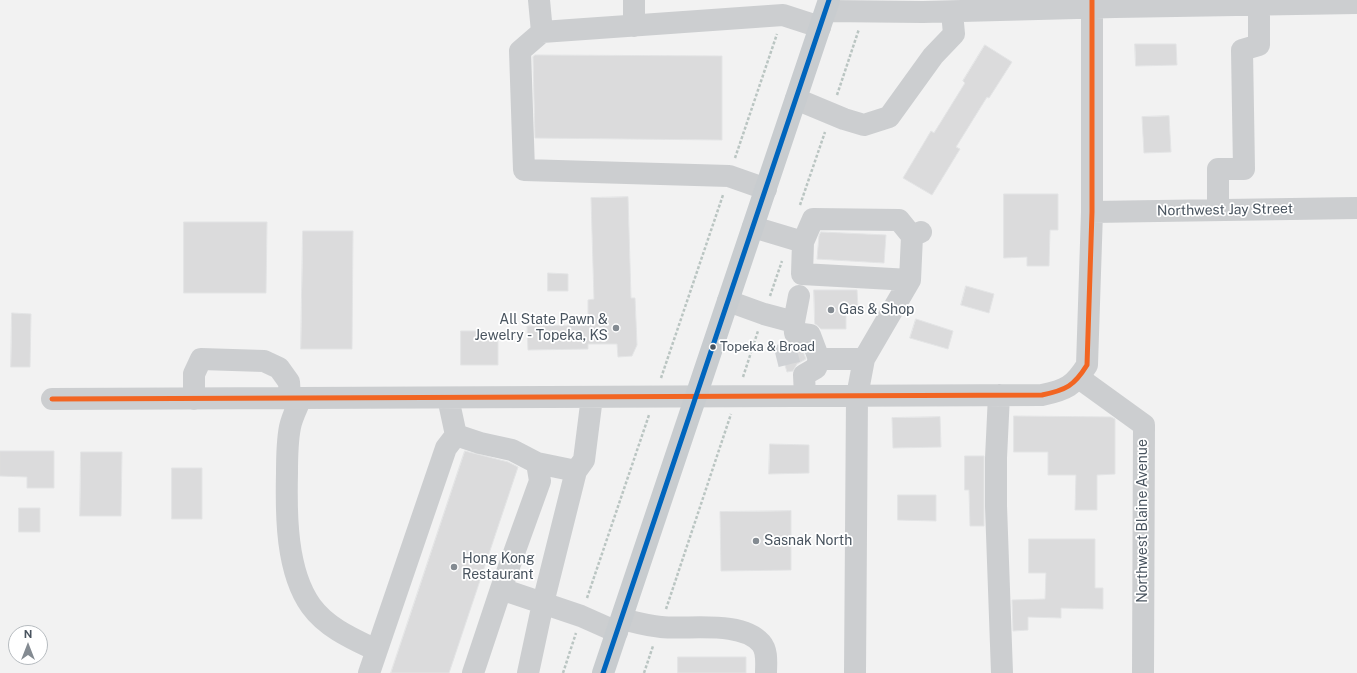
<!DOCTYPE html>
<html>
<head>
<meta charset="utf-8">
<style>
	body { margin:0 }
	#map { position:relative; width:1357px; height:673px; overflow:hidden; background:#f2f2f2; font-family:"Public Sans",sans-serif }
	canvas { display:block }
	.north { position:absolute; left:8px; top:625px; width:40px; height:40px; box-sizing:border-box; background:#fff; border:1px solid #b6bbbf; border-radius:50%; rotate:0deg; font-size:11px; font-weight:700; line-height:16px; text-align:center; color:#49545f }
	.north::after { content:''; display:block; margin:auto; width:14px; height:18px; background:#848b92; clip-path:polygon(50% 0,100% 100%,50% 72%,0 100%) }
</style>
</head>
<body>
<div id="map">
<canvas width="1357" height="673"></canvas>
<div class="north">N</div>
</div>
<script>
const context = document.querySelector('canvas').getContext('2d');
context.lineJoin = 'round';
function fillPath(path, color) { context.fillStyle = color; context.fill(path, 'evenodd'); }
function stroke(path, color, width, dash) { context.strokeStyle = color; context.lineWidth = width; context.lineCap = dash ? 'butt' : 'round'; context.setLineDash(dash || []); context.stroke(path); }
function write(font, color, halo, rows, align = 'center') {
  context.font = font + ' "Public Sans",sans-serif'; context.lineWidth = 3.5; context.setLineDash([]); context.textBaseline = 'middle'; context.strokeStyle = halo; context.fillStyle = color; for (const [text, x, y, turn = 0] of rows) {
    context.save(); context.translate(x, y); context.rotate((+turn || 0) * Math.PI / 180); context.textAlign = isNaN(turn) ? turn : align; if (halo) context.strokeText(text, 0, 0); context.fillText(text, 0, 0); context.restore();
  }
}
const building = new Path2D(`
	M 1135,44 L 1176,44 L 1177,65 L 1136,66 Z
	M 985,45 L 1012,62 L 989,98 L 987,97 L 956,147 L 960,149 L 932,195 L 903,178 L 931,131 L 934,133 L 965,83 L 963,81 Z
	M 535,55 L 722,56 L 722,140 L 535,138 L 533,57 Z
	M 1169,116 L 1171,152 L 1144,153 L 1142,117 Z
	M 1004,194 L 1058,194 L 1058,230 L 1050,230 L 1049,266 L 1027,266 L 1027,257 L 1004,258 Z
	M 628,197 L 631,298 L 635,298 L 637,345 L 632,356 L 618,357 L 617,344 L 588,344 L 588,349 L 528,350 L 527,326 L 588,325 L 588,300 L 594,299 L 591,198 Z
	M 184,222 L 267,222 L 266,293 L 184,293 Z
	M 303,231 L 353,231 L 352,349 L 301,349 Z
	M 821,232 L 886,235 L 884,263 L 817,259 L 819,236 Z
	M 548,273 L 568,274 L 568,291 L 548,291 Z
	M 966,286 L 994,294 L 989,313 L 961,305 Z
	M 814,290 L 857,290 L 858,308 L 846,309 L 846,329 L 821,329 L 818,326 L 815,324 Z
	M 12,313 L 31,314 L 30,367 L 11,367 Z
	M 916,319 L 953,331 L 948,349 L 910,338 Z
	M 461,331 L 498,331 L 498,365 L 461,365 Z
	M 787,343 L 793,345 L 801,346 L 806,359 L 797,364 L 793,371 L 787,372 L 779,345 Z
	M 1014,416 L 1111,417 L 1115,419 L 1115,474 L 1097,475 L 1097,510 L 1075,510 L 1076,475 L 1048,475 L 1048,452 L 1014,452 Z
	M 940,417 L 941,447 L 893,448 L 892,418 Z
	M 770,444 L 809,445 L 809,473 L 769,474 Z
	M 0,451 L 54,451 L 54,488 L 27,488 L 27,477 L 0,476 Z
	M 465,451 L 508,462 L 518,467 L 449,673 L 391,673 Z
	M 81,452 L 122,452 L 121,516 L 80,516 Z
	M 965,456 L 984,456 L 984,526 L 970,526 L 969,490 L 965,490 Z
	M 172,468 L 202,468 L 202,519 L 172,519 Z
	M 898,495 L 936,495 L 936,521 L 898,520 Z
	M 19,508 L 40,508 L 40,532 L 19,532 Z
	M 791,511 L 791,570 L 721,571 L 720,512 Z
	M 1029,539 L 1095,539 L 1095,588 L 1103,588 L 1103,609 L 1061,608 L 1061,618 L 1028,617 L 1028,630 L 1013,631 L 1012,600 L 1045,599 L 1046,573 L 1029,573 Z
	M 678,657 L 746,657 L 746,673 L 678,673 Z`);
const minorTunnel = new Path2D(`
	M 784,343 L 791,371`);
const path = new Path2D(`
	M 837,95 L 859,29
	M 735,158 L 777,34
	M 800,205 L 825,132
	M 770,296 L 782,261
	M 743,377 L 758,331
	M 661,378 L 723,195
	M 587,598 L 649,415
	M 666,609 L 731,414
	M 563,673 L 576,633
	M 644,673 L 653,646`);
const minor = new Path2D(`
	M 539,0 L 542,32 L 783,15 L 820,27
	M 826,11 L 923,12 L 1115,7 L 1357,3
	M 634,26 L 634,0
	M 542,32 L 520,51 L 524,170 L 729,176 L 766,189
	M 796,99 L 844,119 L 864,125 L 889,117 L 933,56 L 954,34 L 952,12
	M 1218,210 L 1218,169 L 1244,169 L 1242,50 L 1259,45 L 1259,4
	M 1092,212 L 1357,208
	M 753,227 L 803,242 L 813,219 L 899,220 L 912,236
	M 803,242 L 802,274 L 910,280
	M 728,301 L 764,314 L 794,322 L 795,333 L 810,335 L 819,359 L 864,359
	M 794,322 L 799,296
	M 1079,378 L 1144,425 L 1143,673
	M 999,395 L 996,458 L 996,506 L 1002,673
	M 805,396 L 804,375 L 816,368 L 819,359
	M 301,398 C 297,408 292,417 290,427 C 287,442 287,458 287,473 C 286,514 286,571 311,606 C 327,628 353,639 376,650
	M 448,398 L 456,435 L 480,443 L 512,450 L 537,463 L 540,481 L 501,589
	M 52,399 L 1042,395 C 1066,390 1074,386 1087,365 L 1092,212 L 1092,0
	M 194,399 L 194,374 L 201,359 L 264,361 L 279,368 L 289,382 L 290,398
	M 537,463 L 576,471 L 584,460 L 592,397
	M 622,619 C 634,622 648,626 661,627 C 689,630 741,620 761,643 C 768,651 766,664 766,673
	M 369,673 L 446,448 L 456,435
	M 473,673 L 501,589 L 581,616 L 617,632
	M 528,673 L 543,603 L 576,471
	M 855,673 L 857,396 L 864,359 L 910,280 L 912,236 L 921,232`);
const major = new Path2D(`
	M 603,673 L 829,0`);
const bus1 = new Path2D(`
	M 52,399 L 1042,395 C 1066,390 1074,386 1087,365 L 1092,212 L 1092,0`);
const bus2 = new Path2D(`
	M 603,673 L 829,0`);
const markers = [
	[831,310,4,"#848b92"],
	[616,328,4,"#848b92"],
	[713,347,3.5,"#49545f"],
	[756,541,4,"#848b92"],
	[454,567,4,"#848b92"]
];
const busNames = [
	["Topeka & Broad",720,347]
];
const streetNames = [
	["Northwest Jay Street",1225,210,-1],
	["Northwest Blaine Avenue",1143,521,-90]
];
const poiNames = [
	["Gas & Shop",839,310],
	["All State Pawn &",608,320,"right"],
	["Jewelry - Topeka, KS",608,336,"right"],
	["Sasnak North",764,541],
	["Hong Kong",462,559],
	["Restaurant",462,575]
];
fillPath(building, '#dbdbdc');
stroke(building, '#e3e4e5', 1);
stroke(minorTunnel, '#d0d2d5', 22, [22, 11]);
stroke(path, '#bac5c2', 2.5, [3, 2]);
stroke(minor, '#ccced0', 22);
stroke(major, '#c8cccf', 22);
stroke(bus1, '#f26522', 5);
stroke(bus2, '#0065bd', 5);
for (const [x, y, r, color] of markers) { const dot = new Path2D(); dot.arc(x, y, r, 0, 2 * Math.PI); context.fillStyle = color; context.fill(dot); stroke(dot, '#fff', 1.5); }
write('13px', '#49545f', '#fff', busNames, 'left');
write('14px', '#49545f', '#fff', streetNames);
write('14px', '#49545f', '#fff', poiNames, 'left');
</script>
</body>
</html>
